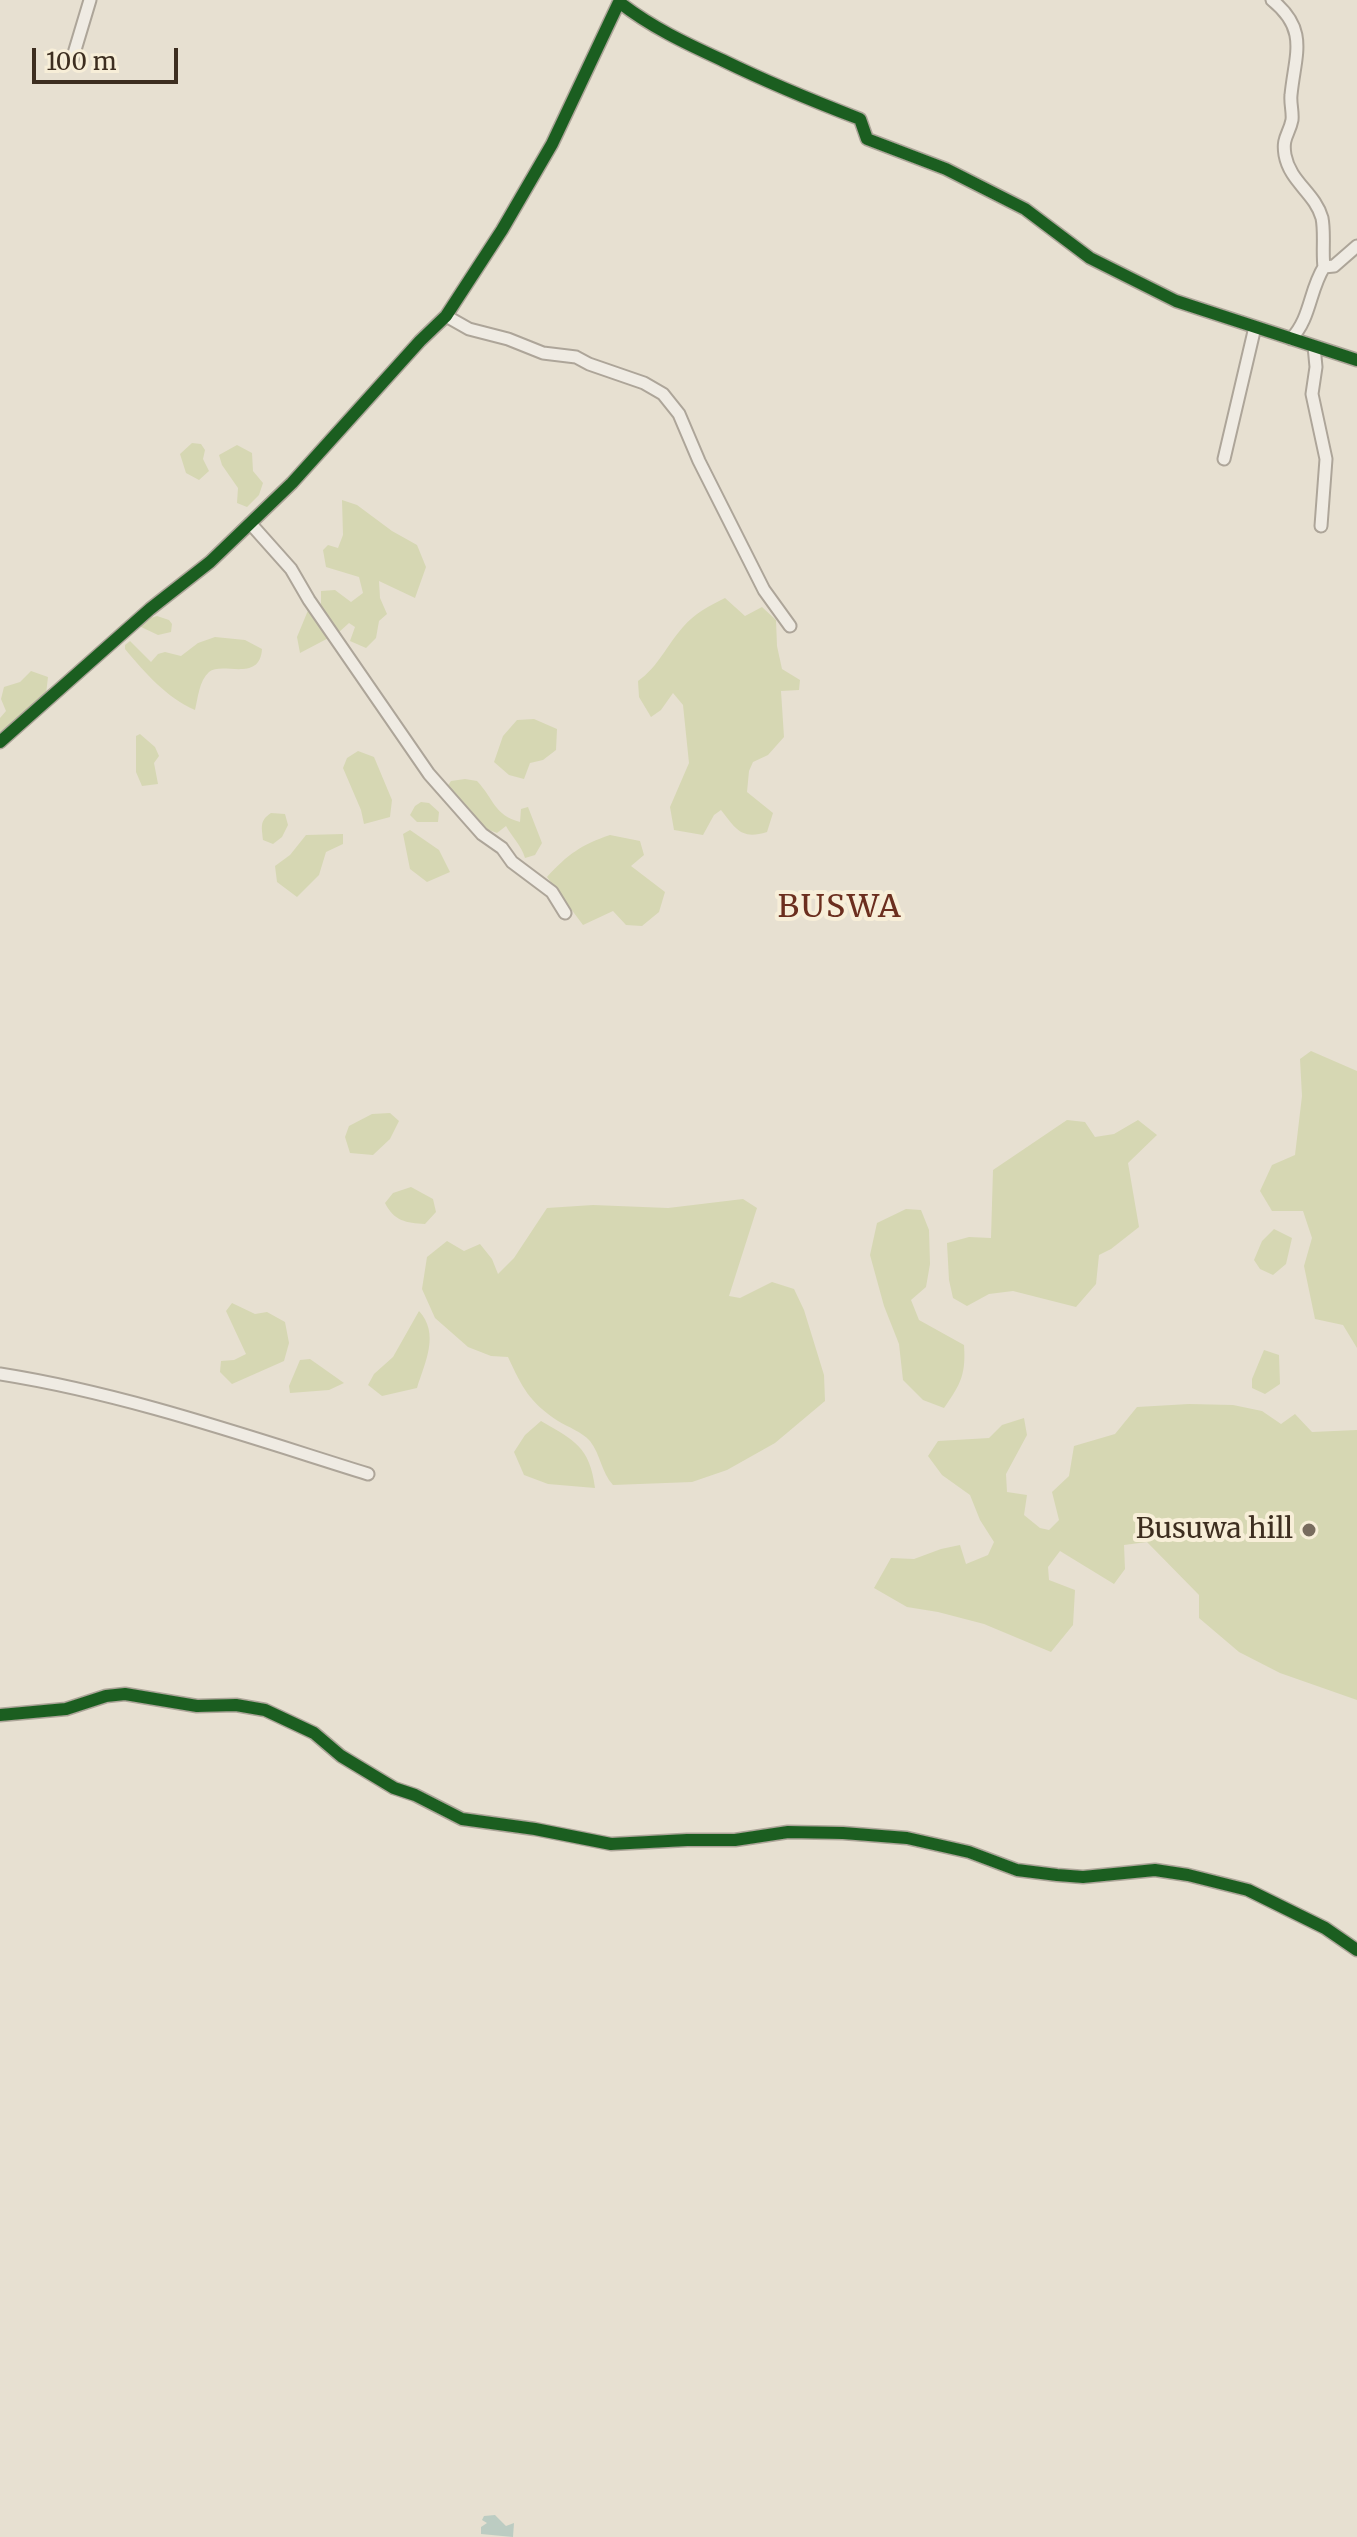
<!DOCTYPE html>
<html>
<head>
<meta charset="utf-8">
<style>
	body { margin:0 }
	#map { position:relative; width:1357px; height:2537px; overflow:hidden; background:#e7e0d1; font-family:Merriweather,serif }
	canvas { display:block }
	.scale { position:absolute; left:32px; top:48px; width:146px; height:36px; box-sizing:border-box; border:4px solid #3d2e20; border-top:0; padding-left:10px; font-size:24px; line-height:28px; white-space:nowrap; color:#3d2e20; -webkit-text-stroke:6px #f7eed8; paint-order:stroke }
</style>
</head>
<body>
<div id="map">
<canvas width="1357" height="2537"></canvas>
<div class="scale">100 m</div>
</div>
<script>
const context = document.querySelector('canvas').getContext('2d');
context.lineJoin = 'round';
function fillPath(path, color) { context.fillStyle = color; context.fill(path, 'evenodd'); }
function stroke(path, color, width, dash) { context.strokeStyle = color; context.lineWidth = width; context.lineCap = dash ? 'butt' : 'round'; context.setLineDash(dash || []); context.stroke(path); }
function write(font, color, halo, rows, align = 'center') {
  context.font = font + ' Merriweather,serif'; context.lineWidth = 8; context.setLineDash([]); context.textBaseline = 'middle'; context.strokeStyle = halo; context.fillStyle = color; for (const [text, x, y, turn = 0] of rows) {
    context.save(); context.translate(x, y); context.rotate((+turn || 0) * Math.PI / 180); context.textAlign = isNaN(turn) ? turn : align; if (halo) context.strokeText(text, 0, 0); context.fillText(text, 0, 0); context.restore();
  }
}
const green = new Path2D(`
	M 192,443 L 201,444 L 205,450 L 203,459 L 209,471 L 199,480 L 186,473 L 180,454 Z
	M 237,445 L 252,453 L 253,471 L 263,483 L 259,495 L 247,507 L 237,503 L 238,488 L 222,465 L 219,455 Z
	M 342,500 L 357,505 L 392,531 L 417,545 L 426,567 L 415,598 L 379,581 L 380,598 L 387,614 L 379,621 L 376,638 L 366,648 L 350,641 L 355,627 L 349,623 L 338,633 L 300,653 L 297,637 L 309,608 L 321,611 L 321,591 L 335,590 L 351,602 L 363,593 L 359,577 L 326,567 L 323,550 L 328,545 L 338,548 L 343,535 Z
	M 725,598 L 745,616 L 762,607 L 776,620 L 777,646 L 782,669 L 800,680 L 799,690 L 781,691 L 784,737 L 768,755 L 753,762 L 749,771 L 747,792 L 773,813 L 767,832 C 741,840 736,829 721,810 L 714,815 L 703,835 L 674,830 L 670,807 L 689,763 L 683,705 L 673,693 L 661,710 L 651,717 L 639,697 L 638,681 C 658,667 667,645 683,627 C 695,613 709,606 725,598 Z
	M 157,616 L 169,620 L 172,624 L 171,632 L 158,635 L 139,626 L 147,619 Z
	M 215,637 L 245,640 L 262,649 C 260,683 222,661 209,672 C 199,681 198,698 195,710 C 166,697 146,674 125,649 L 125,645 L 130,641 L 151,662 L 158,654 L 165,652 L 181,656 L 198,643 Z
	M 31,671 L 48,677 L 46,694 L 0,732 L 0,718 L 6,711 L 1,699 L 4,687 L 20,682 Z
	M 534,719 L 557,729 L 556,750 L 543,760 L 530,763 L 524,779 L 509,775 L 494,762 L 503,736 L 517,720 Z
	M 140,734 L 155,747 L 159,756 L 154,763 L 158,784 L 142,786 L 136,772 L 136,736 Z
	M 358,751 L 374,757 L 392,800 L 390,817 L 364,824 L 361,810 L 343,768 L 347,758 Z
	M 465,779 L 477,781 C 494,799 494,815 520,822 L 521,809 L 528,807 L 542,843 L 535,855 L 525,858 C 521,845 512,837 506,826 L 497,833 L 484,828 L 447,787 L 451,781 Z
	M 421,802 L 429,803 L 439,812 L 438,822 L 417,822 L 410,815 L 415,806 Z
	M 271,813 L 285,814 L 288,825 L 282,837 L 273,844 L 263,840 C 262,827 259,821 271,813 Z
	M 410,830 L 439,850 L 450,872 L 427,882 L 410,869 L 403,834 Z
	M 343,834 L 343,844 L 326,852 L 319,875 L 297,897 L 277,882 L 275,866 L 290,855 L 306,835 Z
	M 610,835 L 640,841 L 644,855 L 631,866 L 665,892 L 659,912 L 642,926 L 626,925 L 613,911 L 583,925 L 547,877 C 568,854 581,845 610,835 Z
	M 1311,1051 L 1357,1071 L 1357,1348 L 1343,1325 L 1315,1319 L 1304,1266 L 1312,1238 L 1303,1211 L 1272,1211 L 1260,1191 L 1272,1165 L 1295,1155 L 1302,1096 L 1300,1059 Z
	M 390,1113 L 399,1121 L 390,1139 L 373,1155 L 350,1153 L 345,1137 L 349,1126 L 372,1114 Z
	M 1067,1120 L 1085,1122 L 1095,1137 L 1114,1134 L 1138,1120 L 1157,1135 L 1128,1163 L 1139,1227 L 1111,1249 L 1099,1255 L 1096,1284 L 1076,1307 L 1013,1291 L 989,1294 L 967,1306 L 953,1298 L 949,1280 L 947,1243 L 969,1237 L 991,1238 L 993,1170 Z
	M 411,1187 L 433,1199 L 436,1212 L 425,1224 C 406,1223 394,1221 385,1203 L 393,1193 Z
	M 743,1199 L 757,1208 L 729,1296 L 740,1298 L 772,1282 L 794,1289 L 804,1310 L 824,1375 L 825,1401 L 775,1443 L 727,1470 L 692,1482 L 613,1485 C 601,1472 601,1455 590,1441 C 582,1432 568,1427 558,1421 C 529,1402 522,1387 508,1357 L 491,1356 L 468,1347 L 435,1318 L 422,1289 L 427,1257 L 447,1241 L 464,1251 L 480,1244 L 492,1259 L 498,1274 L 514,1258 L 547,1208 L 593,1205 L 668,1208 Z
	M 906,1209 L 921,1210 L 929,1230 L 930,1264 L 926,1287 L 911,1300 L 919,1320 L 964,1345 C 966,1374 961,1384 944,1408 L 923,1400 L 903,1380 L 899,1344 L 884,1306 L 870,1255 L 877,1223 Z
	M 1274,1229 L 1292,1238 L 1286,1264 L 1273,1275 L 1260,1269 L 1254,1260 L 1262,1241 Z
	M 232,1303 L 255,1314 L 267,1312 L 285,1322 L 289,1343 L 284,1361 L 232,1384 L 220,1372 L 221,1361 L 234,1360 L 246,1354 L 226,1311 Z
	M 419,1311 C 440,1334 425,1362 417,1388 L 382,1396 L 368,1385 L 374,1374 L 393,1357 Z
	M 1264,1350 L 1279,1355 L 1280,1384 L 1265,1394 L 1252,1388 L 1252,1379 Z
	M 310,1359 L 344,1383 L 329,1390 L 290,1393 L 289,1386 L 300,1360 Z
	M 1189,1404 L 1233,1405 L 1262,1411 L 1281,1424 L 1295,1414 L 1312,1432 L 1357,1430 L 1357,1700 L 1280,1673 L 1239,1652 L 1199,1618 L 1199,1595 L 1147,1542 L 1124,1545 L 1125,1569 L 1114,1584 L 1060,1551 L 1048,1567 L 1049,1580 L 1075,1590 L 1073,1625 L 1051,1652 L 984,1624 L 938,1612 L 907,1607 L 874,1588 L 891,1558 L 914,1559 L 941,1549 L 960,1545 L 966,1564 L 988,1555 L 994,1542 L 980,1520 L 970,1495 L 942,1475 L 928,1456 L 938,1441 L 989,1438 L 1002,1425 L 1024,1418 L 1027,1435 L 1006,1474 L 1007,1492 L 1027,1495 L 1024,1515 L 1040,1528 L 1049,1530 L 1059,1520 L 1052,1492 L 1069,1476 L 1074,1446 L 1115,1434 L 1137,1407 Z
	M 541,1421 C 574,1440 590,1447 595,1488 L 548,1484 L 524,1475 L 514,1452 L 525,1435 Z`);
const water = new Path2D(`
	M 495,2515 L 506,2526 L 514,2523 L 513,2537 L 481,2534 L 481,2527 L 487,2523 L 482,2520 L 484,2516 Z`);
const minor = new Path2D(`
	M 1272,0 C 1309,30 1295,54 1291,95 C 1290,103 1293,112 1292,120 C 1289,135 1282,137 1285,155 C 1290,182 1315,193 1322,218 C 1325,233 1322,252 1324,267
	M 619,2 C 651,27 685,43 722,60 C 767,82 813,101 860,119 L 867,139 L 946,169 L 1025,209 L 1090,258 L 1176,301 L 1357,360
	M 72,60 L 90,0
	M 446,316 L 469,329 L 508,339 L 543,353 L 576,357 L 589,364 L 644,383 L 663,394 L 679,414 L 699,461 L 764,590 L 790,626
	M 1291,339 C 1311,318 1309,291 1324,267 L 1334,266 L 1357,246
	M 1314,346 L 1316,367 L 1312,394 L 1326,459 L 1321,526
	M 1224,459 L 1255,327
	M 250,523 L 291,569 L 309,600 L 429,774 L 482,834 L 502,848 L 512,862 L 552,892 L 565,913
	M 0,742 L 150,609 L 210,562 L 292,483 L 420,341 L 446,316 L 502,230 L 552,144 L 620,0
	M 0,1374 C 126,1394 246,1436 368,1474
	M 0,1715 L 66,1709 L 106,1696 L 125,1694 L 197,1706 L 236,1705 L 265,1710 L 314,1733 L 341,1756 L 394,1788 L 415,1795 L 462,1819 L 535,1829 L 611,1844 L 687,1840 L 735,1840 L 788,1832 L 843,1833 L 907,1838 L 969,1852 L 1017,1870 L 1057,1875 L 1083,1877 L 1155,1870 L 1188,1875 L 1248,1890 L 1325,1928 L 1357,1950`);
const cycleway = new Path2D(`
	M 619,2 C 651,27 685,43 722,60 C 767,82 813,101 860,119 L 867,139 L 946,169 L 1025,209 L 1090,258 L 1176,301 L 1357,360
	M 0,742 L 150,609 L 210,562 L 292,483 L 420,341 L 446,316 L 502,230 L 552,144 L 620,0
	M 0,1715 L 66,1709 L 106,1696 L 125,1694 L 197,1706 L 236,1705 L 265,1710 L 314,1733 L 341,1756 L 394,1788 L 415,1795 L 462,1819 L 535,1829 L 611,1844 L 687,1840 L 735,1840 L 788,1832 L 843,1833 L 907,1838 L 969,1852 L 1017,1870 L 1057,1875 L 1083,1877 L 1155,1870 L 1188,1875 L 1248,1890 L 1325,1928 L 1357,1950`);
const markers = [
	[1309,1530,8,"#786c5e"]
];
const poiNames = [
	["Busuwa hill",1293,1530]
];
const quarterNames = [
	["BUSWA",840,908]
];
fillPath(green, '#d6d7b3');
fillPath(water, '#bcccc2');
stroke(minor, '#ada599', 15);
stroke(minor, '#efebe3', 11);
stroke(cycleway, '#1b5e20', 12);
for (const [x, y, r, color] of markers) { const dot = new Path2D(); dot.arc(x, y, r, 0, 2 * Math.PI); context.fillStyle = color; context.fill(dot); stroke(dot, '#f7eed8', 3); }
write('28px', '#3d2e20', '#f7eed8', poiNames, 'right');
context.letterSpacing = '2px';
write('32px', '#6b2e1e', '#f7eed8', quarterNames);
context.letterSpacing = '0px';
</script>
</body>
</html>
